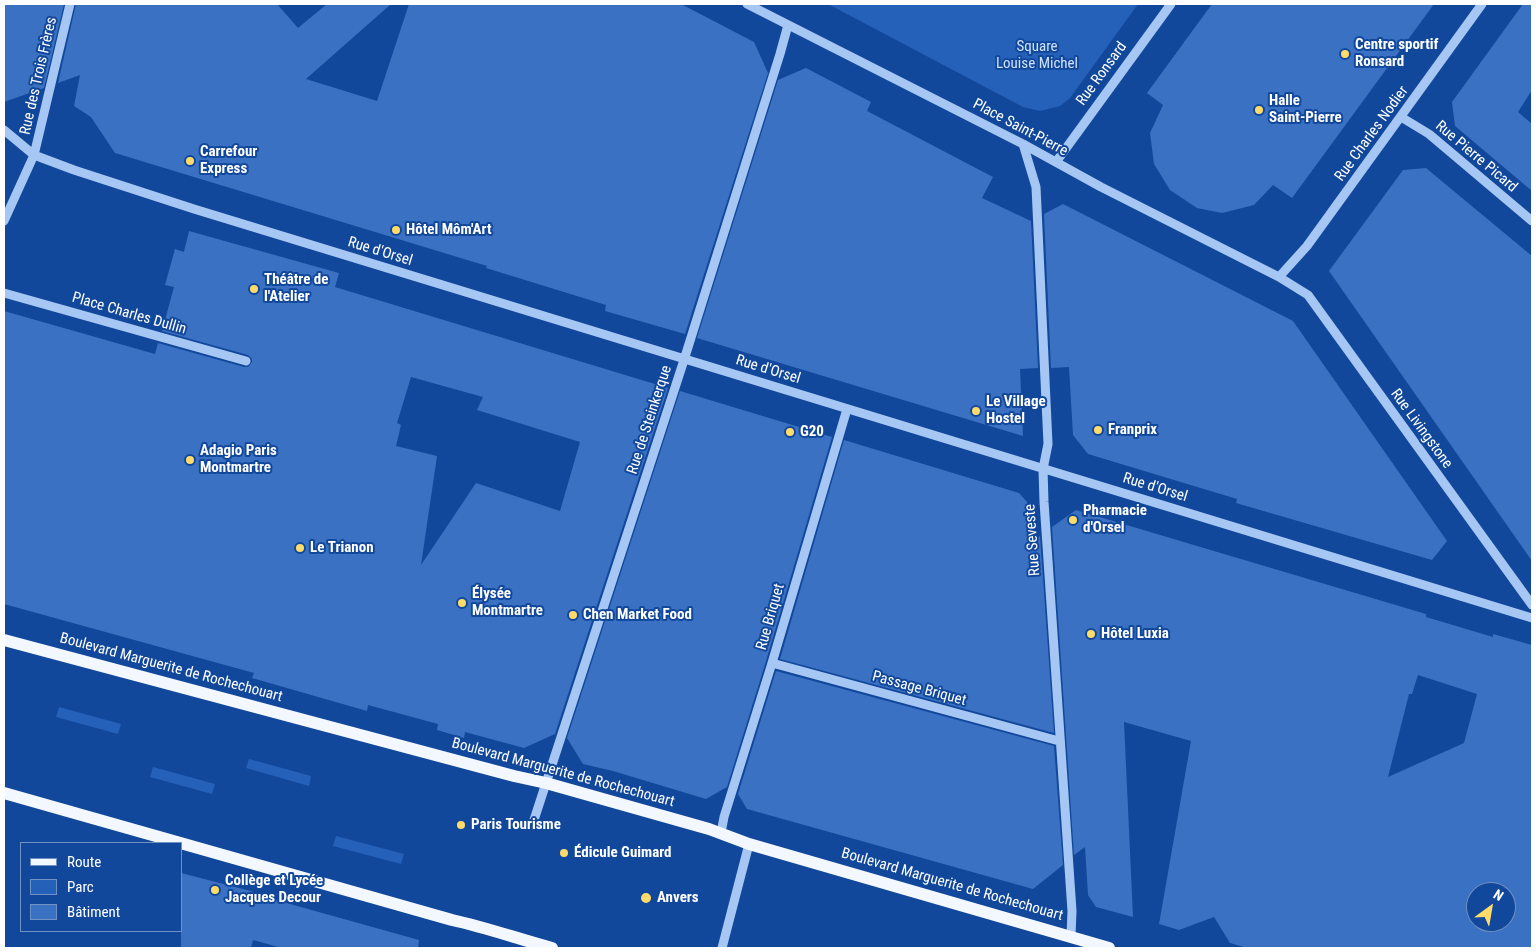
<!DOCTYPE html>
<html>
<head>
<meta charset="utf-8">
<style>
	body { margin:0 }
	#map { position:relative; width:1536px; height:952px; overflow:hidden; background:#12489b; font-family:"Roboto Condensed",sans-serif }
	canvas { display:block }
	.frame { position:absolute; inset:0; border:5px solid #fff; pointer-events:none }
	.legend { position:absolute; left:20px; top:842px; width:162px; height:90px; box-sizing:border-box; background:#12489b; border:1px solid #7191c3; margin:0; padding:6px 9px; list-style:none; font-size:15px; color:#fff }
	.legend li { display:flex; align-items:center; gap:10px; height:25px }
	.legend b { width:25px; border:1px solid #7191c3 }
	.north { position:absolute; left:1466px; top:882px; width:50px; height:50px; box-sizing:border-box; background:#12489b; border:1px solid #7191c3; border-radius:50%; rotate:32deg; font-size:14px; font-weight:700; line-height:20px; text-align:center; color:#fff }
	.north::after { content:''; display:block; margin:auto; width:18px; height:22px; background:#ffdb69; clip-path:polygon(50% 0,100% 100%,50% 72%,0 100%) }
</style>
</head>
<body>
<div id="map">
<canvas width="1536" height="952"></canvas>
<div class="frame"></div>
<ul class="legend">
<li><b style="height:6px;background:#f3f7ff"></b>Route</li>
<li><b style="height:14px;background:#2561b9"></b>Parc</li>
<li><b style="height:14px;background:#3b71c2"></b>Bâtiment</li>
</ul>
<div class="north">N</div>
</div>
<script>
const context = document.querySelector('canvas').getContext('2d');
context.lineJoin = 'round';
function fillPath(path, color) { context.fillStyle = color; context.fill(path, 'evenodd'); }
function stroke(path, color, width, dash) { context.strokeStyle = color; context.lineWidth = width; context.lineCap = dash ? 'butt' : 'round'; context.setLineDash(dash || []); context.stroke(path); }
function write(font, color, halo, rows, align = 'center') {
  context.font = font + ' "Roboto Condensed",sans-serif'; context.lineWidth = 4; context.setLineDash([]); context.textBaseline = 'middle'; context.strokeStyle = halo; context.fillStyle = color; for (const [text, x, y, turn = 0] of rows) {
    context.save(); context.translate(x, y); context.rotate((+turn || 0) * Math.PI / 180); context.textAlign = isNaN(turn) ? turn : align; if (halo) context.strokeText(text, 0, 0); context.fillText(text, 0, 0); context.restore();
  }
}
const green = new Path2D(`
	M 828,4 L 1138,4 L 1070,98 L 1060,106 L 1040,111 L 1023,107 Z
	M 59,707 L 121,724 L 118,734 L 56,717 Z
	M 249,759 L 311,776 L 309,786 L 246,768 Z
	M 153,767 L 215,784 L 212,794 L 150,777 Z
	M 336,836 L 404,854 L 401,864 L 333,846 Z`);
const building = new Path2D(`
	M 4,4 L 64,4 L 44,88 L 4,102 Z
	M 76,4 L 277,4 L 298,28 L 327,4 L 391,4 L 306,79 L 377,101 L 409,4 L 514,4 L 520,5 L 526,4 L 681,4 L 754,42 L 768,73 L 685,334 L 605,311 L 606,305 L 486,268 L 487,266 L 115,153 L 91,117 L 74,106 L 80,75 L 58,83 Z
	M 1212,4 L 1434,4 L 1292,198 L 1273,185 L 1254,205 L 1222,213 L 1197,208 L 1170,190 L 1154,164 L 1150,133 L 1163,105 L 1147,93 Z
	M 1523,4 L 1532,4 L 1532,90 L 1518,112 L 1532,124 L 1532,191 L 1455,126 L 1452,102 Z
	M 806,68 L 871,102 L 867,111 L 993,177 L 982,198 L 1031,221 L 1038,368 L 1020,369 L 1023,436 L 697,338 L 778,80 Z
	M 1426,168 L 1532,256 L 1532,561 L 1329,271 L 1403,170 Z
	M 1063,204 L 1293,321 L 1447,541 L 1432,560 L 1236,503 L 1237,499 L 1088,454 L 1073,435 L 1069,367 L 1051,368 L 1044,214 Z
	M 189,231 L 339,273 L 335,287 L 668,388 L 555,734 L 524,748 L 465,732 L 464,738 L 437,730 L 438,724 L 368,705 L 367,711 L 252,678 L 254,673 L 4,604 L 4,311 L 155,354 L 158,343 L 244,367 L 248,367 L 252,362 L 252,359 L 248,355 L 162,331 L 174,287 L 165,285 L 175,249 L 184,252 ZM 411,377 L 483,397 L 477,410 L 580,442 L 560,511 L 476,483 L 421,565 L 437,456 L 396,446 L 401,425 L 397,423 Z
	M 680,391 L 832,437 L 766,661 L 727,787 L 706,799 L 613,771 L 583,764 L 567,738 Z
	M 844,440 L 1019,493 L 1027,502 L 1029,545 L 1040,536 L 1054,733 L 780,659 Z
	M 1076,510 L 1426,614 L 1426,617 L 1493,637 L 1493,634 L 1532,645 L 1532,948 L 1247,948 L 1230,943 L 1214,917 L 1179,930 L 1159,924 L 1191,741 L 1124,722 L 1133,917 L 1096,907 L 1088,895 L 1085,847 L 1074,855 L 1052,527 ZM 1418,675 L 1477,694 L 1464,743 L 1388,777 L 1409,694 L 1412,694 ZM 1476,892 L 1506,892 L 1506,922 L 1476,922 Z
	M 776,671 L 1054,746 L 1063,865 L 1033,889 L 747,809 L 738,794 Z
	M 181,873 L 266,895 L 265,897 L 419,940 L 418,948 L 282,948 L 253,940 L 251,948 L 181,948 Z`);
const minor = new Path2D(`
	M 747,4 L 1023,144 L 1101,187 L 1279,277 L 1308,295 L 1532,605
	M 1401,117 L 1429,134 L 1532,221
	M 4,130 L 34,155 L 74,170 L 194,209 L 1532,618
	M 1023,144 L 1036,187 L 1048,444 L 1043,469 L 1044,502 L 1072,911 L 1071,936
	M 1056,162 L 1171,4
	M 4,221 L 34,155 L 70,4
	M 1279,277 L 1307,246 L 1482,4
	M 4,293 L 246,361
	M 772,663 L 1059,741
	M 533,823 L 684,360 L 780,54 L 788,25
	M 721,833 L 724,817 L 772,663 L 847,409
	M 722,948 L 749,844`);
const major = new Path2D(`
	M 4,640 L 514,776 L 546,783 L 709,829 L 749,844 L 1109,948
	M 4,793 L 452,920 C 485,927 518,939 552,948`);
const markers = [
	[1345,54,5,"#ffdb69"],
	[1259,110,5,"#ffdb69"],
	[190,161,5,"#ffdb69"],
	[396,230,5,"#ffdb69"],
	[254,289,5,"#ffdb69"],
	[976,411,5,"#ffdb69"],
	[1098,430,5,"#ffdb69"],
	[790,432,5,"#ffdb69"],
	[190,460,5,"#ffdb69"],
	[1073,520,5,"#ffdb69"],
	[300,548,5,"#ffdb69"],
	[462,603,5,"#ffdb69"],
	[573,615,5,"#ffdb69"],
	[1091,634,5,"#ffdb69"],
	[461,825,5,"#ffdb69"],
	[564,853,5,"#ffdb69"],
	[215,890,5,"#ffdb69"],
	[646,898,6,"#ffdb69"]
];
const poiNames = [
	["Centre sportif",1355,45],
	["Ronsard",1355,62],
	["Halle",1269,101],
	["Saint-Pierre",1269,118],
	["Carrefour",200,152],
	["Express",200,169],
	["Hôtel Môm'Art",406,230],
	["Théâtre de",264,280],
	["l'Atelier",264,297],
	["Le Village",986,402],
	["Hostel",986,419],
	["Franprix",1108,430],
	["G20",800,432],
	["Adagio Paris",200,451],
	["Montmartre",200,468],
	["Pharmacie",1083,511],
	["d'Orsel",1083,528],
	["Le Trianon",310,548],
	["Élysée",472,594],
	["Montmartre",472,611],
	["Chen Market Food",583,615],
	["Hôtel Luxia",1101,634],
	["Paris Tourisme",471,825],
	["Édicule Guimard",574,853],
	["Collège et Lycée",225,881],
	["Jacques Decour",225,898],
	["Anvers",657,898]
];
const parkNames = [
	["Square",1037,47],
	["Louise Michel",1037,64]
];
const streetNames = [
	["Rue Ronsard",1102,74,-54],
	["Rue des Trois Frères",39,76,-77],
	["Place Saint-Pierre",1020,128,28],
	["Rue Charles Nodier",1372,134,-54],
	["Rue Pierre Picard",1476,157,40],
	["Rue d'Orsel",380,252,17],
	["Place Charles Dullin",129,314,16],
	["Rue d'Orsel",768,370,17],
	["Rue de Steinkerque",650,420,-72],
	["Rue Livingstone",1421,429,54],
	["Rue d'Orsel",1155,488,17],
	["Rue Seveste",1033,540,-94],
	["Rue Briquet",771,617,-74],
	["Boulevard Marguerite de Rochechouart",171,668,15],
	["Passage Briquet",919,689,15],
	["Boulevard Marguerite de Rochechouart",563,773,15],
	["Boulevard Marguerite de Rochechouart",952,885,16]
];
fillPath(green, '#2561b9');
fillPath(building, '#3b71c2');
stroke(minor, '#a6c6f4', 9);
stroke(major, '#f3f7ff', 12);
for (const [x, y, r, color] of markers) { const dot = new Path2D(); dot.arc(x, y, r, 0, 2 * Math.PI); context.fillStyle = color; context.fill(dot); stroke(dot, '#12489b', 2); }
write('bold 15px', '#fff', '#12489b', poiNames, 'left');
write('15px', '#cfe2fd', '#12489b', parkNames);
write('15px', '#fff', '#12489b', streetNames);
</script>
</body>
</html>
